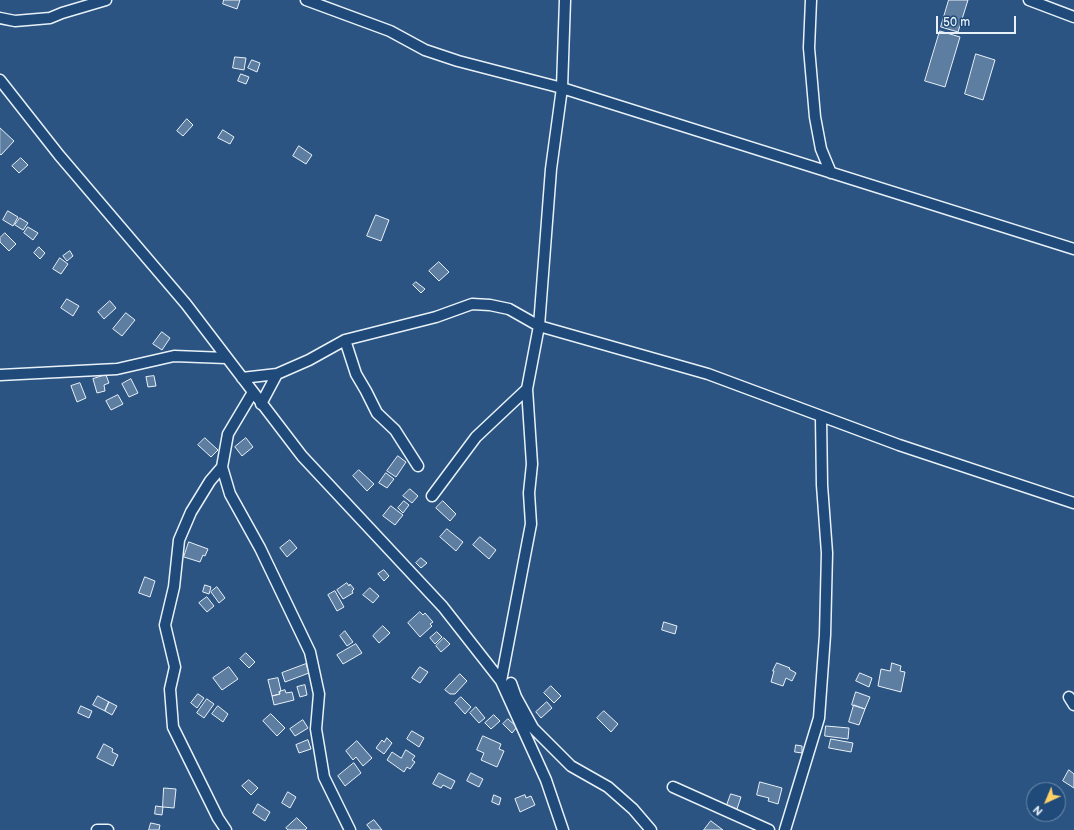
<!DOCTYPE html>
<html>
<head>
<meta charset="utf-8">
<style>
	body { margin:0 }
	#map { position:relative; width:1074px; height:830px; overflow:hidden; background:#2b5482; font-family:"Balsamiq Sans",sans-serif }
	canvas { display:block }
	.north { position:absolute; left:1026px; top:782px; width:40px; height:40px; box-sizing:border-box; background:#1f4a7a; border:1px solid #6f8dac; border-radius:50%; rotate:224deg; font-size:11px; font-weight:700; line-height:16px; text-align:center; color:#e8f1f8 }
	.north::after { content:''; display:block; margin:auto; width:14px; height:18px; background:#ffd166; clip-path:polygon(50% 0,100% 100%,50% 72%,0 100%) }
	.scale { position:absolute; left:936px; top:16px; width:80px; height:18px; box-sizing:border-box; border:2px solid #e8f1f8; border-top:0; padding-left:5px; font-size:12px; line-height:14px; white-space:nowrap; color:#e8f1f8; -webkit-text-stroke:3px #1f4a7a; paint-order:stroke }
</style>
</head>
<body>
<div id="map">
<canvas width="1074" height="830"></canvas>
<div class="north">N</div>
<div class="scale">50 m</div>
</div>
<script>
const context = document.querySelector('canvas').getContext('2d');
context.lineJoin = 'round';
function fillPath(path, color) { context.fillStyle = color; context.fill(path, 'evenodd'); }
function stroke(path, color, width, dash) { context.strokeStyle = color; context.lineWidth = width; context.lineCap = dash ? 'butt' : 'round'; context.setLineDash(dash || []); context.stroke(path); }
const building = new Path2D(`
	M 224,0 L 240,0 L 237,9 L 223,4 Z
	M 949,0 L 968,0 L 958,32 L 941,27 Z
	M 940,31 L 960,37 L 945,87 L 925,81 Z
	M 976,54 L 995,60 L 983,100 L 965,94 Z
	M 235,57 L 246,58 L 244,70 L 233,68 Z
	M 252,60 L 260,63 L 257,72 L 248,68 Z
	M 241,74 L 249,77 L 246,84 L 238,81 Z
	M 187,119 L 193,125 L 183,136 L 177,131 Z
	M 0,128 L 14,141 L 1,155 L 0,154 Z
	M 223,130 L 234,137 L 230,144 L 218,138 Z
	M 299,146 L 312,155 L 306,164 L 293,156 Z
	M 21,158 L 28,165 L 19,173 L 12,166 Z
	M 8,211 L 18,217 L 13,226 L 3,220 Z
	M 376,215 L 389,220 L 381,241 L 367,236 Z
	M 20,218 L 28,223 L 23,230 L 15,225 Z
	M 28,227 L 38,233 L 33,240 L 24,233 Z
	M 5,233 L 16,244 L 9,251 L 0,242 L 0,238 Z
	M 39,247 L 45,253 L 40,259 L 34,253 Z
	M 70,251 L 73,256 L 67,261 L 63,256 Z
	M 60,258 L 68,264 L 61,274 L 53,269 Z
	M 439,262 L 449,272 L 439,281 L 429,271 Z
	M 416,282 L 425,289 L 421,293 L 413,285 Z
	M 67,299 L 79,306 L 73,316 L 61,308 Z
	M 110,301 L 116,308 L 104,319 L 98,312 Z
	M 126,313 L 135,320 L 122,336 L 113,329 Z
	M 162,332 L 170,338 L 162,350 L 153,344 Z
	M 106,375 L 109,383 L 104,385 L 105,391 L 97,393 L 93,379 Z
	M 154,376 L 156,386 L 148,387 L 146,377 Z
	M 131,379 L 138,393 L 129,397 L 122,384 Z
	M 80,383 L 86,398 L 77,402 L 71,386 Z
	M 118,395 L 123,404 L 111,410 L 106,401 Z
	M 205,438 L 218,450 L 211,457 L 198,445 Z
	M 246,438 L 253,447 L 242,456 L 235,447 Z
	M 398,456 L 406,462 L 396,477 L 387,471 Z
	M 359,470 L 374,484 L 367,491 L 353,476 Z
	M 386,473 L 394,479 L 387,488 L 379,483 Z
	M 410,489 L 418,496 L 412,503 L 403,496 Z
	M 404,501 L 409,505 L 403,513 L 398,508 Z
	M 443,501 L 456,514 L 450,521 L 436,508 Z
	M 391,506 L 403,515 L 395,525 L 383,516 Z
	M 447,529 L 463,542 L 456,551 L 440,537 Z
	M 480,537 L 496,550 L 489,559 L 473,545 Z
	M 290,540 L 297,548 L 287,557 L 280,548 Z
	M 189,542 L 208,549 L 205,556 L 203,555 L 200,562 L 184,557 Z
	M 421,558 L 427,563 L 421,568 L 416,563 Z
	M 384,570 L 389,576 L 384,581 L 378,574 Z
	M 145,577 L 155,581 L 150,597 L 139,593 Z
	M 347,583 L 349,586 L 350,584 L 354,589 L 352,591 L 353,593 L 343,599 L 337,590 Z
	M 205,585 L 211,587 L 209,594 L 203,592 Z
	M 217,587 L 225,598 L 219,603 L 211,592 Z
	M 370,588 L 379,596 L 373,603 L 363,595 Z
	M 335,591 L 344,607 L 337,611 L 328,595 Z
	M 207,597 L 214,606 L 207,612 L 199,603 Z
	M 420,612 L 423,615 L 425,613 L 433,622 L 430,624 L 432,626 L 420,637 L 408,623 Z
	M 664,622 L 677,626 L 675,634 L 662,630 Z
	M 383,626 L 390,633 L 379,643 L 373,636 Z
	M 345,631 L 353,642 L 347,646 L 340,636 Z
	M 437,632 L 442,637 L 435,644 L 430,638 Z
	M 444,638 L 450,644 L 441,652 L 436,646 Z
	M 356,644 L 362,653 L 343,664 L 337,655 Z
	M 246,653 L 255,662 L 249,668 L 240,659 Z
	M 777,663 L 790,668 L 789,669 L 796,673 L 792,681 L 786,678 L 783,686 L 771,682 L 774,671 L 773,671 Z
	M 892,663 L 901,666 L 900,671 L 905,672 L 901,692 L 878,686 L 881,669 L 890,671 Z
	M 306,664 L 309,673 L 285,682 L 282,673 Z
	M 229,667 L 238,679 L 222,690 L 213,678 Z
	M 420,667 L 428,672 L 420,683 L 412,678 Z
	M 860,673 L 872,678 L 869,687 L 856,681 Z
	M 460,674 L 467,681 L 455,694 L 450,694 L 445,690 Z
	M 278,678 L 281,691 L 279,692 L 280,694 L 272,696 L 268,680 Z
	M 305,685 L 307,695 L 300,697 L 297,687 Z
	M 551,686 L 561,696 L 554,703 L 544,693 Z
	M 285,690 L 286,693 L 292,692 L 294,700 L 274,705 L 272,696 L 280,694 L 279,692 Z
	M 856,692 L 870,697 L 865,709 L 852,705 Z
	M 198,694 L 204,698 L 197,708 L 191,703 Z
	M 98,696 L 109,702 L 105,711 L 93,705 Z
	M 461,697 L 471,707 L 465,714 L 455,703 Z
	M 207,699 L 214,704 L 204,718 L 197,713 Z
	M 109,702 L 117,706 L 112,715 L 105,711 Z
	M 547,702 L 552,708 L 541,718 L 536,712 Z
	M 854,705 L 865,709 L 859,725 L 849,722 Z
	M 81,706 L 92,711 L 89,718 L 78,713 Z
	M 218,706 L 228,714 L 223,722 L 212,714 Z
	M 476,707 L 485,718 L 479,723 L 470,713 Z
	M 604,711 L 618,724 L 611,732 L 597,718 Z
	M 271,714 L 285,728 L 277,736 L 263,721 Z
	M 494,715 L 500,721 L 491,729 L 485,723 Z
	M 508,719 L 517,727 L 512,733 L 503,724 Z
	M 303,720 L 308,728 L 295,736 L 290,729 Z
	M 826,726 L 849,728 L 848,739 L 825,736 Z
	M 412,731 L 424,738 L 419,747 L 407,739 Z
	M 483,736 L 501,744 L 499,749 L 504,751 L 497,767 L 481,760 L 484,753 L 477,750 Z
	M 387,738 L 392,743 L 384,754 L 376,748 L 382,740 L 384,742 Z
	M 831,739 L 853,743 L 851,752 L 829,748 Z
	M 308,740 L 311,749 L 299,753 L 296,745 Z
	M 357,741 L 372,758 L 363,766 L 356,757 L 353,760 L 346,751 Z
	M 104,744 L 113,749 L 112,752 L 118,755 L 113,766 L 97,758 Z
	M 796,745 L 802,746 L 802,753 L 795,752 Z
	M 406,750 L 415,756 L 412,760 L 415,762 L 410,769 L 407,767 L 404,772 L 387,760 L 392,752 L 401,758 Z
	M 354,763 L 361,773 L 345,786 L 338,776 Z
	M 1069,770 L 1074,774 L 1074,788 L 1063,781 Z
	M 439,773 L 455,781 L 451,789 L 443,785 L 441,788 L 433,784 Z
	M 471,773 L 483,779 L 479,787 L 467,781 Z
	M 249,780 L 258,788 L 251,795 L 242,786 Z
	M 760,782 L 782,788 L 778,804 L 768,801 L 769,798 L 757,795 Z
	M 164,788 L 176,789 L 174,808 L 163,807 Z
	M 288,792 L 296,797 L 290,808 L 282,803 Z
	M 731,794 L 741,797 L 737,809 L 727,805 Z
	M 494,795 L 501,798 L 499,805 L 492,802 Z
	M 525,795 L 526,798 L 531,796 L 535,805 L 520,812 L 515,799 Z
	M 258,804 L 270,812 L 265,821 L 253,813 Z
	M 156,806 L 163,807 L 162,815 L 155,814 Z
	M 297,818 L 307,828 L 305,830 L 288,830 L 286,828 Z
	M 374,820 L 382,830 L 371,830 L 367,825 Z
	M 711,821 L 723,830 L 704,830 Z
	M 151,823 L 160,825 L 159,830 L 149,830 Z`);
const minor = new Path2D(`
	M 306,0 L 390,31 L 425,50 L 458,61 L 562,88 L 1074,249
	M 811,0 L 809,48 L 815,117 L 821,149 L 831,173
	M 1029,0 L 1074,17
	M 0,18 L 15,21 L 50,18 L 62,13 L 106,0
	M 0,80 L 59,155 L 186,304 L 302,456 L 443,607 L 501,681 L 546,780 L 563,830
	M 345,340 L 356,374 L 366,391 L 377,413 L 395,430 L 418,466
	M 0,375 L 117,369 L 174,356 L 226,358
	M 242,378 L 277,374 L 309,360 L 345,340 L 436,317 L 472,304 L 490,305 L 509,309 L 539,326 L 708,374 L 899,445 L 1074,503
	M 253,392 L 228,434 L 222,467 L 230,494 L 260,548 L 310,652 L 319,694 L 316,729 L 324,777 L 350,830
	M 261,404 L 277,374
	M 222,467 L 210,481 L 191,512 L 179,540 L 174,587 L 165,625 L 175,667 L 170,689 L 173,727 L 218,818 L 226,830
	M 432,496 L 476,437 L 527,389
	M 501,681 L 531,524 L 529,493 L 532,464 L 527,389 L 539,326 L 551,169 L 562,88 L 565,0
	M 511,683 L 516,697 L 533,728 L 571,766 L 608,787 L 633,809 L 651,830
	M 1069,697 L 1074,705
	M 673,787 L 769,830
	M 97,830 L 108,830
	M 785,830 L 819,718 L 825,635 L 827,553 L 822,485 L 821,417`);
fillPath(building, '#5d7da1');
stroke(building, '#e8f1f8', 1);
stroke(minor, '#e8f1f8', 13);
stroke(minor, '#1f4a7a', 10);
</script>
</body>
</html>
